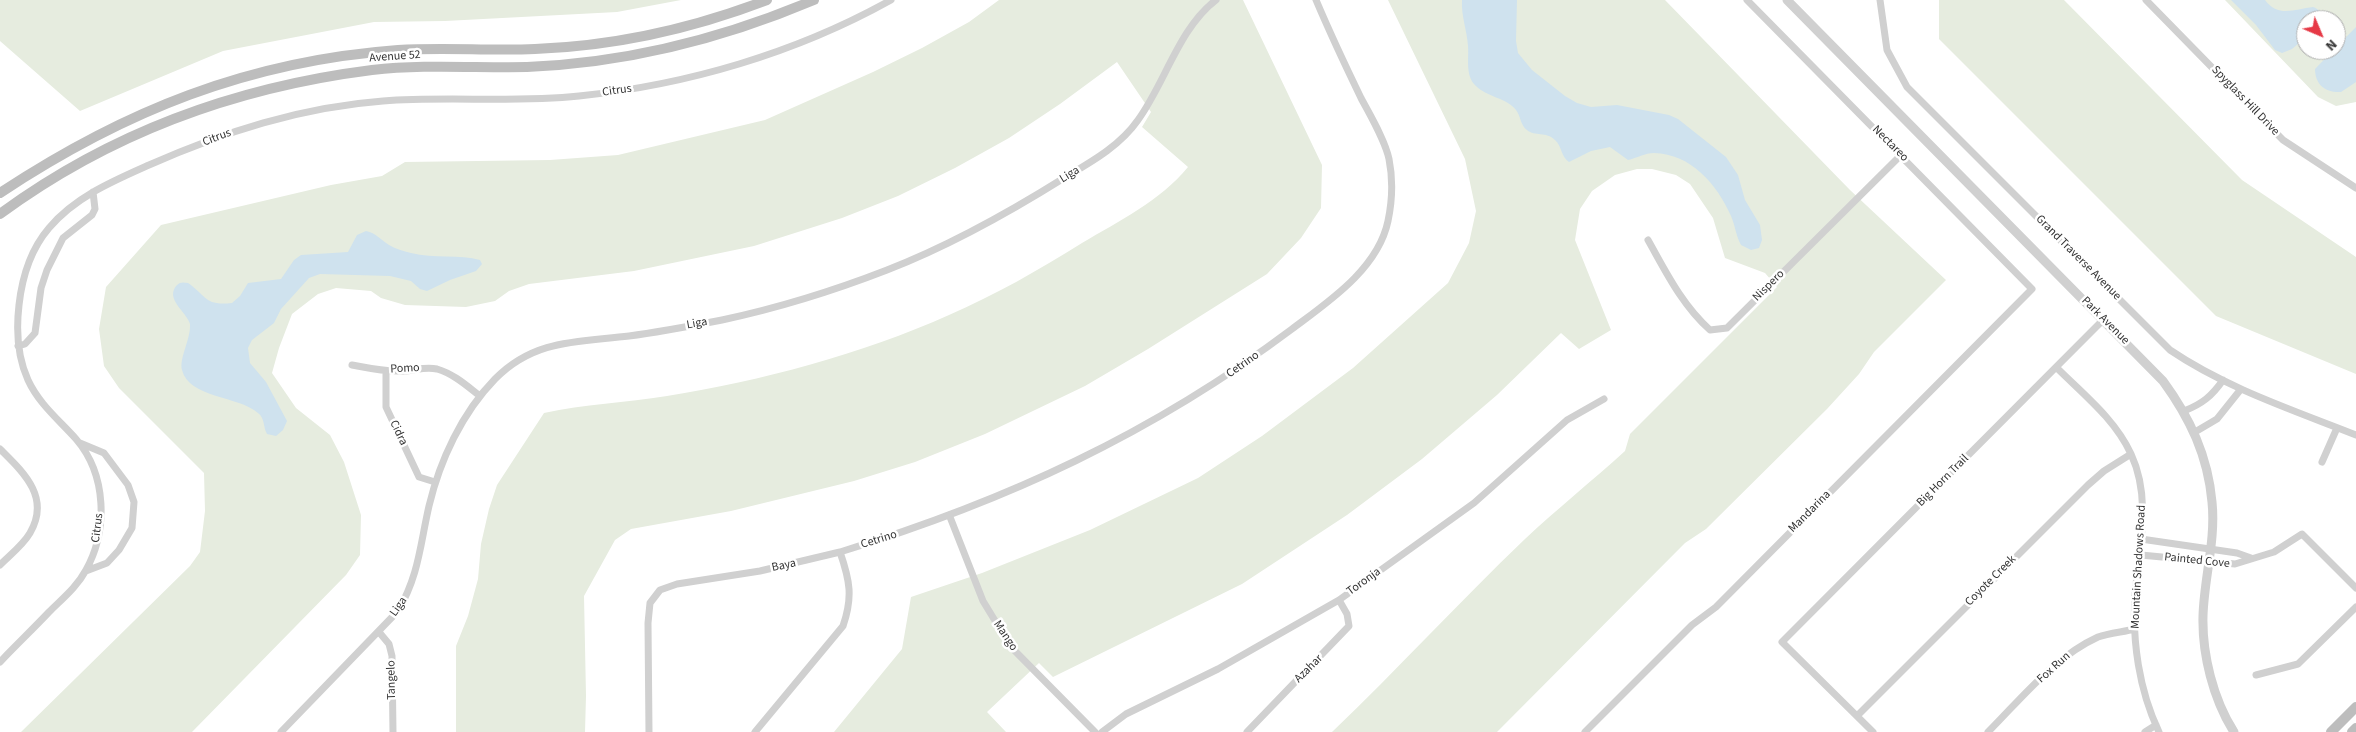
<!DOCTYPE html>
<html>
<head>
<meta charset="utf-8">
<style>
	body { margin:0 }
	#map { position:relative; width:2356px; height:732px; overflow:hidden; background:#fff; font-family:"Source Sans 3",sans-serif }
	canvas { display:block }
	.north { position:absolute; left:2296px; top:10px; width:50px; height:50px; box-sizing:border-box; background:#fff; border:1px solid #adadad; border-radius:50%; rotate:135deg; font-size:14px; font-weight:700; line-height:20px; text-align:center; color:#333 }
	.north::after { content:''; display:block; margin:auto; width:18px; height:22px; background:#e63946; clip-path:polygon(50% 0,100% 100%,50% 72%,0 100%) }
</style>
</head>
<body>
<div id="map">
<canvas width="2356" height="732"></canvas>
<div class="north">N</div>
</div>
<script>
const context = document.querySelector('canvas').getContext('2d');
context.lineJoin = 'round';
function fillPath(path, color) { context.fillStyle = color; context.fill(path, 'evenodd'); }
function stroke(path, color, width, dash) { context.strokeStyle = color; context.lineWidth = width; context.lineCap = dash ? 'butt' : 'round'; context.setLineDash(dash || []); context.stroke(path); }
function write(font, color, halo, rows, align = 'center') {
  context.font = font + ' "Source Sans 3",sans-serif'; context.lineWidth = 5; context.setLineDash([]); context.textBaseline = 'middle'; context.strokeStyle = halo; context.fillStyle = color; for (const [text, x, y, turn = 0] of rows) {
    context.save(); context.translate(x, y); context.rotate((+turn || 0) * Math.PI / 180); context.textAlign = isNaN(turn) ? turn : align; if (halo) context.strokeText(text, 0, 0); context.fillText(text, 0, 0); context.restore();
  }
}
const green = new Path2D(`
	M 0,0 L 681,0 L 617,12 L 445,21 L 374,22 L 223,51 L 80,111 L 0,41 Z
	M 999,0 L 1243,0 L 1322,165 L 1321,208 L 1301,238 L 1267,274 L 1148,349 L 1085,386 L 985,434 L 915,462 L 854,481 L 731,511 L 631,529 L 615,540 L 584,596 L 586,696 L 585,732 L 456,732 L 456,646 L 468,616 L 478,579 L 481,544 L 489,509 L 497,485 L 544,413 C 584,404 626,403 667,396 C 761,381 862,354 949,315 C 995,295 1039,270 1082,243 C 1119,221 1160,201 1188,167 L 1142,127 L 1151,112 L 1117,62 L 1060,104 L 1009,138 L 955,168 L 898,196 L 842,218 L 754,246 L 634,271 L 529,284 L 509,291 L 495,301 L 466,307 L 405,305 L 381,298 L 371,291 L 336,288 L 318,294 L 292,314 L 279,348 L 272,373 L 296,408 L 330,435 L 344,462 L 361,515 L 360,555 L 346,575 L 192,732 L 21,732 L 190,566 L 200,552 L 205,511 L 204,473 L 119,388 L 104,366 L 99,329 L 106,287 L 161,225 L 331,185 L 382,176 L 405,162 L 550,160 L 618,155 L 765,120 L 873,72 L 922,48 L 969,22 Z
	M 1388,0 L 1665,0 L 1850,190 L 1946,280 L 1874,352 L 1859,374 L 1827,409 L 1706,529 L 1685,543 L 1497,732 L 1332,732 C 1398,669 1459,602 1525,539 C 1557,509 1592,481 1625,451 L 1630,434 L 1777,287 L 1765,273 L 1725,258 L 1713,218 L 1690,184 L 1676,175 L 1652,169 L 1637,169 L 1615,175 L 1592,191 L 1580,209 L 1575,240 L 1611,330 L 1579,349 L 1561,333 L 1497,395 L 1422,459 L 1347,515 L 1242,584 L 1053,677 L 1039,663 L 987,712 L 1006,732 L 834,732 L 902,649 L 911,597 L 982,573 L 1090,530 L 1198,478 L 1262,436 L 1353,368 L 1448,283 L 1469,243 L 1476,211 L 1465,159 Z
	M 1939,0 L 2064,0 L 2242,180 L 2356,257 L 2356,374 L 2216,316 L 1939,39 Z
	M 2225,0 L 2356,0 L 2356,102 L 2336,106 L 2318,97 ZM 2306,20 L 2336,20 L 2336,50 L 2306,50 Z`);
const water = new Path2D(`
	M 1462,0 L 1517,0 L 1516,41 L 1518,53 L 1532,70 L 1565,96 L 1577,103 L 1591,107 L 1617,105 L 1669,115 L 1678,119 L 1726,157 L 1738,175 L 1745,200 L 1760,225 L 1762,240 L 1759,248 L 1751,250 L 1741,245 C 1736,236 1735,225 1731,216 C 1717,184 1691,154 1654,153 C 1645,153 1637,158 1628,160 L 1610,147 L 1591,151 L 1569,162 C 1561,157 1562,146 1555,140 C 1546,131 1535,137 1527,130 C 1520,125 1521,116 1516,110 C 1507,98 1487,97 1476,86 C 1465,76 1469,59 1468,46 C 1467,30 1461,16 1462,0 Z
	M 2231,0 L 2265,0 C 2278,18 2295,9 2313,7 C 2319,9 2323,13 2321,20 L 2306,20 L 2306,37 L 2292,49 L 2282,53 L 2275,50 L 2256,25 Z
	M 2356,27 L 2356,82 L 2341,92 C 2326,93 2315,85 2315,69 Z
	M 366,231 C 376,233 381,240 389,245 C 396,249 403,251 411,253 C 434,259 460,254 480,260 L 482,264 L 476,271 L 450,280 L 427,291 L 420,289 L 411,281 L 390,276 L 320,274 L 309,278 L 281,309 L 274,323 L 252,340 L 248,348 L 250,363 L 266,382 L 287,421 L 283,430 L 276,436 L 267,434 C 263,427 265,418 258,413 C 239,396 189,398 182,370 C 179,358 191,339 190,324 C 187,312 164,299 177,285 C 180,282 183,282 188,283 C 207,296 204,306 232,303 L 240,296 L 248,283 L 281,279 L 294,260 L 301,255 L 348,252 L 357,235 Z`);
const minor = new Path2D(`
	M 1880,0 L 1887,50 L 1907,87 L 2170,350 C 2226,388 2293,410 2356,435
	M 2146,0 L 2283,140 L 2356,188
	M 1648,240 C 1666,272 1682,305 1710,330 L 1727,328 L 1901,155
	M 18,346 L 25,344 L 35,333 L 41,288 L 47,270 L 63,238 L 92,215 L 95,209 L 93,192
	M 352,365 C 368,368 385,372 402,371 C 415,371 424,366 437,369 C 454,374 467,386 480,396
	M 2057,368 C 2083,394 2115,419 2131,454 C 2152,499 2139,548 2135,595 C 2132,641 2139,690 2159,732
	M 386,371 L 386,407 L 419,477 L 435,482
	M 2184,411 C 2202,404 2212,396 2223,380
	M 2195,432 L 2217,419 L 2241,389
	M 80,443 L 104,453 L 128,485 L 134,502 L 132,528 L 119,550 L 107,563 L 86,571
	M 0,449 C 23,472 51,497 30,533 C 23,545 10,555 0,565
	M 2322,462 L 2337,428
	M 950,517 L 983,601 L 1011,647 L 1095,732
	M 2141,539 L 2237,553 L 2251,558
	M 840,552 C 1006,501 1152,434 1292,329 C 1328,302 1378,269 1388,221 C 1392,202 1393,179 1389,159 C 1385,140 1370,115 1361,98 C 1345,65 1330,33 1316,0
	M 2141,555 L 2235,564 L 2274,552 L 2302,534 L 2356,588
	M 379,632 L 389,644 L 392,656 L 393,732
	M 0,662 C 16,645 33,629 49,612 C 62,599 77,587 86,570 C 108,530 107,475 76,439 C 59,420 39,404 28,380 C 17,356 16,331 19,305 C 22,278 31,249 49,228 C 75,197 113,181 149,165 C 224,132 301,107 383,101 C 448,96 514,103 579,96 C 687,85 796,53 891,0
	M 2256,675 L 2298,664 L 2356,607
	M 1857,716 L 2088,485 L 2104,471 L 2131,454
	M 281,732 L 398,611 C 419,575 420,545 429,506 C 440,460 462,413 495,379 C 534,339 578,342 629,336 C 660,332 691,326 722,320 C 778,308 833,291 887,270 C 949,246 1008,213 1064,178 C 1091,162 1120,146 1138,120 C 1165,83 1179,28 1216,0
	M 649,732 L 648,623 L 650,603 L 660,590 L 677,584 L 760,571 L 840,552 C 850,581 853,597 843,626 L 755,732
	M 1102,732 L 1126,714 L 1218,669 L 1339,600 L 1474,503 L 1567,420 L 1604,399
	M 1247,732 L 1349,626 L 1347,614 L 1339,600
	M 1585,732 L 1692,625 L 1716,607 L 2032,289 L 1747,0
	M 1873,732 L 1782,642 L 2103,320
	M 1988,732 C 2021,699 2054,657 2098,637 C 2109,633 2123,632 2135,629
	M 2145,732 L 2156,725`);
const tertiary = new Path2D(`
	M 1787,0 L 2163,381 C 2190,418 2208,456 2212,502 C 2216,540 2204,578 2203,616 C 2202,654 2213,699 2234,732`);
const secondary = new Path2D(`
	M 0,193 C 124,111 248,61 398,50 C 444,47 489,51 535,49 C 614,46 694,28 767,0
	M 0,214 C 110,133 237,87 372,70 C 424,64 475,68 527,67 C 626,63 722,39 814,0
	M 2331,732 L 2356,707
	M 2352,732 L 2356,728`);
const streetNames = [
	["Avenue 52",395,57,-4],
	["Citrus",617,91,-8],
	["Spyglass Hill Drive",2245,101,46],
	["Citrus",217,138,-21],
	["Nectareo",1890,144,45],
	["Liga",1070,175,-32],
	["Grand Traverse Avenue",2078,258,45],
	["Nispero",1769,286,-45],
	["Park Avenue",2105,321,45],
	["Liga",697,324,-10],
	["Cetrino",1243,365,-35],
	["Pomo",405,369,-3],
	["Cidra",398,433,65],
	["Big Horn Trail",1943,481,-45],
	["Mandarina",1810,512,-45],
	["Citrus",98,528,-83],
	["Cetrino",879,540,-17],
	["Painted Cove",2197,561,6],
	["Baya",784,566,-12],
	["Mountain Shadows Road",2139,567,-87],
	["Coyote Creek",1991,581,-45],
	["Toronja",1364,582,-36],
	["Liga",399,607,-55],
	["Mango",1005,636,56],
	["Fox Run",2054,668,-42],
	["Azahar",1309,669,-45],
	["Tangelo",392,680,-91]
];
fillPath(green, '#e6ecdf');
fillPath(water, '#cfe2ee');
stroke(minor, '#d0d0d0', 7);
stroke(tertiary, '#d0d0d0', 9);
stroke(secondary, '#bdbdbd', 10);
write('12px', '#333', '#fff', streetNames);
</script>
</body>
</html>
